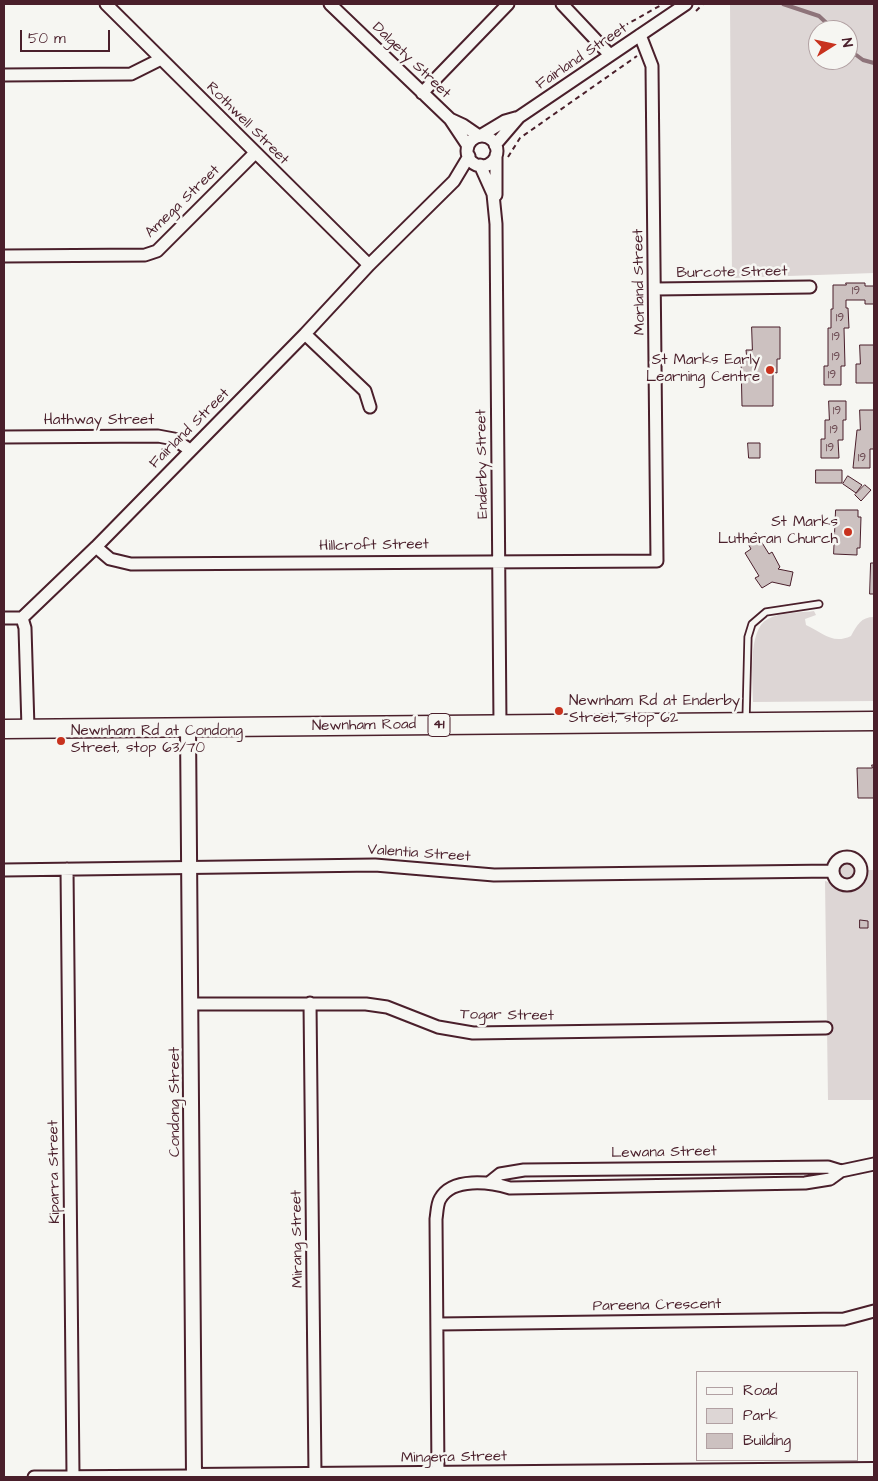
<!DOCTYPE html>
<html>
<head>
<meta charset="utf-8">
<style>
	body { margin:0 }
	#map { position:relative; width:878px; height:1481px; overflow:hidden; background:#f6f6f2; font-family:"Architects Daughter",sans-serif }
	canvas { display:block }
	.frame { position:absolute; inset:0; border:5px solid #4a1f2b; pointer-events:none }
	.legend { position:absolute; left:696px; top:1371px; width:162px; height:90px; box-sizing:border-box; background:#f6f6f2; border:1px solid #b1a0a2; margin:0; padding:6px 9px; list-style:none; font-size:15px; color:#4a1f2b }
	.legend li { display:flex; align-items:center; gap:10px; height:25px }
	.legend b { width:25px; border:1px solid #b1a0a2 }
	.north { position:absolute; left:808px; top:20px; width:50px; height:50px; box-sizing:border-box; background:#f6f6f2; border:1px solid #b1a0a2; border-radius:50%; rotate:80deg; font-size:14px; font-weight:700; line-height:20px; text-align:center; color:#4a1f2b }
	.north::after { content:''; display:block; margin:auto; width:18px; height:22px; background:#c8321e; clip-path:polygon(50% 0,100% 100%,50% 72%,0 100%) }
	.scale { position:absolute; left:20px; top:30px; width:90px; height:22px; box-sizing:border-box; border:2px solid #4a1f2b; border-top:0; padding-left:6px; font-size:15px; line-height:18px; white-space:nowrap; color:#4a1f2b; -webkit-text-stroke:4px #f6f6f2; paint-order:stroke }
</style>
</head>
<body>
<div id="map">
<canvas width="878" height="1481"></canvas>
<div class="frame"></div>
<ul class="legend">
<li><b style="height:6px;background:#f6f6f2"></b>Road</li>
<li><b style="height:14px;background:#ddd6d5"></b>Park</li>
<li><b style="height:14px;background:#ccc1c0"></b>Building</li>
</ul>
<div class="north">N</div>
<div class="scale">50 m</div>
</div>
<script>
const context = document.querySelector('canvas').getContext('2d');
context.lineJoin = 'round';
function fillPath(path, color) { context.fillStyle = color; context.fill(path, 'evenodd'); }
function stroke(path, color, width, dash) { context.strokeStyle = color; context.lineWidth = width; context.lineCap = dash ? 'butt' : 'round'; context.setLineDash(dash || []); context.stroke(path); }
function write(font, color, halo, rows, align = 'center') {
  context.font = font + ' "Architects Daughter",sans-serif'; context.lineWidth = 5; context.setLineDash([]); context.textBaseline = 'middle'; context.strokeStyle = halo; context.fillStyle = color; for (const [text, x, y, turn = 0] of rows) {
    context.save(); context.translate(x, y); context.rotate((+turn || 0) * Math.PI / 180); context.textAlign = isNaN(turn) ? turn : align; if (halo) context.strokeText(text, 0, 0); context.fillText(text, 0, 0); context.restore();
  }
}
const green = new Path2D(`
	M 730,4 L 874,4 L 874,273 L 732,278 ZM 818,30 L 848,30 L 848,60 L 818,60 Z
	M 814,611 L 816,615 L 805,619 L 806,625 C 822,632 832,645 851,636 C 857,625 861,617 874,617 L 874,701 L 753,702 C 753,681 747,629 768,619 C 780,612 800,613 814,611 Z
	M838 871a9 9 0 1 1 18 0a9 9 0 1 1-18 0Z
	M 868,870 L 874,870 L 874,1100 L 828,1100 L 825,881 C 831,882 832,887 838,890 C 853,897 866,885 868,870 Z`);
const stream = new Path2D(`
	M 783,4 L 819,16 L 834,30
	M 848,49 L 863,60 L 874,63`);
const building = new Path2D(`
	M 846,283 L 865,283 L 865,286 L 874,286 L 874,304 L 865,304 L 865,300 L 846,300 L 846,308 L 848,308 L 849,328 L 844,328 L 845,366 L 841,366 L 841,385 L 824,385 L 824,366 L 828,366 L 828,328 L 831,328 L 831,309 L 833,309 L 833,285 L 846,285 Z
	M 752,327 L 780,327 L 780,359 L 777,359 L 777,373 L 773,372 L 773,406 L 742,406 L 741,360 L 747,360 L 746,350 L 752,350 Z
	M 860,345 L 874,345 L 874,383 L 856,383 L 856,364 L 860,364 Z
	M 829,401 L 846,401 L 846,420 L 843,420 L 843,440 L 838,440 L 839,458 L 821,458 L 821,439 L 825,439 L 825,420 L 829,420 Z
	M 860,410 L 874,410 L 874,449 L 870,449 L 870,468 L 853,468 L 857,430 L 860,430 Z
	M 748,443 L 760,443 L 760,458 L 749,458 Z
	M 816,470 L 842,470 L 842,483 L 816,483 Z
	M 848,476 L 862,485 L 856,493 L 843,484 Z
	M 865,485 L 871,490 L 861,501 L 855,495 Z
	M 836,510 L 858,510 L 858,517 L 861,517 L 860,548 L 857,548 L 857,555 L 834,554 Z
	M 756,533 L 769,554 L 772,552 L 780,567 L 778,569 L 793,572 L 790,586 L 772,582 L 762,588 L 755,578 L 759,576 L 745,553 L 751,549 L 746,540 Z
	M 871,563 L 874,563 L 874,594 L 870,594 Z
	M 872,765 L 874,765 L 874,798 L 858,798 L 857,768 L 872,768 Z
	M 860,920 L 868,921 L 868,928 L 860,928 Z`);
const path = new Path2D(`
	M 696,11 L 703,4
	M 608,35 L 663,4
	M 508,157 L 520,138 L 637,56`);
const service = new Path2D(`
	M 746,720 L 748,637 L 752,624 L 766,612 L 819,604`);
const minor = new Path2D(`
	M 106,4 L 369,265
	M 330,4 L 450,119 L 468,146
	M 562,4 L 610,55
	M 4,75 L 131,74 L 161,59
	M 422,93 L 508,4
	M 450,119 L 463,125 L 479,136
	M 480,136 L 505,121 L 519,117 L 686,4
	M467 151a15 15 0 1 1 30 0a15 15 0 1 1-30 0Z
	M 495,145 L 519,117
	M 496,155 L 496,195
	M 480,165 L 493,194 L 496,224 L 500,725
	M 4,256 L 145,255 L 157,251 L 255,153
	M 656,289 L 810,287
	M 305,334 L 365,391 L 370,407
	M 4,437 L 158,436 L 174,439 L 190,450
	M 96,547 L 110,559 L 131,564 L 657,561 L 652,66 L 640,35
	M 4,618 L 22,618
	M 28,728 L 25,628 L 22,618 L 96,547 L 305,334 L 369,265 L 454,181 L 469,156
	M833 871a14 14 0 1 1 28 0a14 14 0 1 1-28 0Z
	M 67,869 L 73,1475
	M 4,870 L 375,865 L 494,875 L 833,871
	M 310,1003 L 315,1475
	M 192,1004 L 366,1004 L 387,1007 L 438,1027 L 473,1033 L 826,1028
	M 490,1182 L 500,1174 L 524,1170 L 828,1167 L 841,1171
	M 438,1324 L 844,1319 L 874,1311
	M 438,1474 L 436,1219 C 437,1213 437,1204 440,1199 C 452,1177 490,1182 510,1188 L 805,1183 L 830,1179 L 841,1171 L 874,1164
	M 34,1477 L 194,1476`);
const tertiary = new Path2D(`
	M 188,728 L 194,1476 L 874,1470`);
const primary = new Path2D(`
	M 4,729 L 874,721`);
const markers = [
	[770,370,5,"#c8321e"],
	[848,532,5,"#c8321e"],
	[559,711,5,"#c8321e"],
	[61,741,5,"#c8321e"]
];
const numberNames = [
	["19",856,291],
	["19",840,318],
	["19",836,337],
	["19",836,357],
	["19",832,375],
	["19",837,411],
	["19",834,430],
	["19",830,448],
	["19",862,458]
];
const shields = [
	[439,725,22]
];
const shieldNames = [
	["41",439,725]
];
const streetNames = [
	["Fairland Street",582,57,-34],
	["Dalgety Street",411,61,44],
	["Rothwell Street",247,124,45],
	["Amega Street",183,202,-44],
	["Burcote Street",732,273,-1],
	["Morland Street",640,282,-91],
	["Hathway Street",99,421],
	["Fairland Street",190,429,-45],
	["Enderby Street",483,464,-91],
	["Hillcroft Street",374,546,-1],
	["Newnham Road",364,726,-1],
	["Valentia Street",419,854,4],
	["Togar Street",507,1016,1],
	["Condong Street",176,1102,-90],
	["Lewana Street",664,1153,-1],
	["Kiparra Street",55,1172,-91],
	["Mirang Street",298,1239,-91],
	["Pareena Crescent",657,1306,-1],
	["Mingera Street",454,1458,-1]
];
const poiNames = [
	["St Marks Early",760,361],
	["Learning Centre",760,378],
	["St Marks",838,523],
	["Lutheran Church",838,540],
	["Newnham Rd at Enderby",569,702,"left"],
	["Street, stop 62",569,719,"left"],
	["Newnham Rd at Condong",71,732,"left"],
	["Street, stop 63/70",71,749,"left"]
];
fillPath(green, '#ddd6d5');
stroke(stream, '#8e747a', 4);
fillPath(building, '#ccc1c0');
stroke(building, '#4a1f2b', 1);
stroke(service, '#4a1f2b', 9);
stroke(minor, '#4a1f2b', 15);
stroke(tertiary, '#4a1f2b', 18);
stroke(primary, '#4a1f2b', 21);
stroke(path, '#4a1f2b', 2, [5, 4]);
stroke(service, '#f6f6f2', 5.5);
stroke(minor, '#f6f6f2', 11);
stroke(tertiary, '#f6f6f2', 14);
stroke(primary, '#f6f6f2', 18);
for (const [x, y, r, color] of markers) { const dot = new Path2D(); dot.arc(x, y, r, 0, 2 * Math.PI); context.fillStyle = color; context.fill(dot); stroke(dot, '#f6f6f2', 2); }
write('12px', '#6a4850', null, numberNames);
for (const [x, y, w] of shields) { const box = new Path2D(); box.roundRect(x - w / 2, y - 11.5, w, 23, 4); context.fillStyle = '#f6f6f2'; context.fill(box); stroke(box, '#4a1f2b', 1); }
write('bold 14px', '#4a1f2b', null, shieldNames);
write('15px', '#4a1f2b', '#f6f6f2', streetNames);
write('15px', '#4a1f2b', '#f6f6f2', poiNames, 'right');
</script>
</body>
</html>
